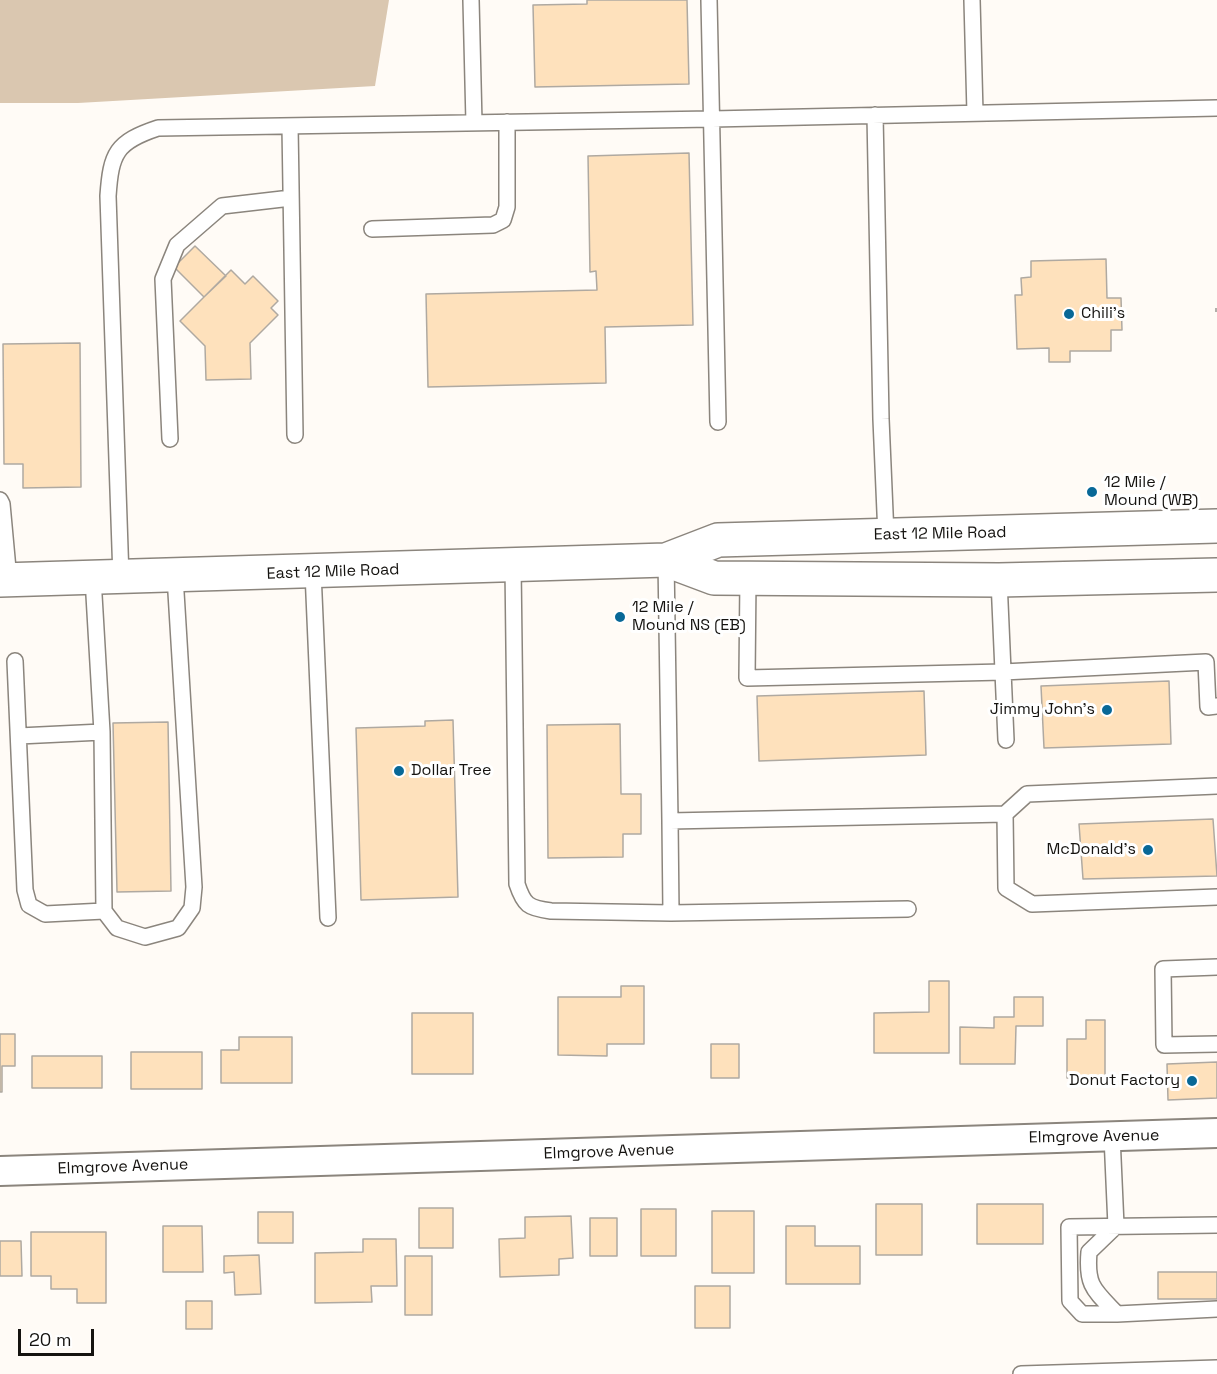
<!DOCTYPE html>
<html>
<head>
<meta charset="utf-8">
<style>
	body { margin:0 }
	#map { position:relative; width:1217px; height:1374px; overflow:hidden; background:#fffbf6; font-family:"Space Grotesk",sans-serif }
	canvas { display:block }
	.scale { position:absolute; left:18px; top:1329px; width:76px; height:27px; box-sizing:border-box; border:3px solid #151310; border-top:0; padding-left:8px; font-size:18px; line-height:21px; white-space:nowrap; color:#151310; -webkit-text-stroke:4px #fff; paint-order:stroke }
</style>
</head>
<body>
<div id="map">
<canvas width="1217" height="1374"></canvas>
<div class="scale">20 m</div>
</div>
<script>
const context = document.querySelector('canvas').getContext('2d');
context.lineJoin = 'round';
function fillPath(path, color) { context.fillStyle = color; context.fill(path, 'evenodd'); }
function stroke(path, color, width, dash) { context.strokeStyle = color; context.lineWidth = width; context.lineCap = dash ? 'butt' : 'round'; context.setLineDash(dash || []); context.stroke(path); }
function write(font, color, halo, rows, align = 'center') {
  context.font = font + ' "Space Grotesk",sans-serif'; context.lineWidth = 6; context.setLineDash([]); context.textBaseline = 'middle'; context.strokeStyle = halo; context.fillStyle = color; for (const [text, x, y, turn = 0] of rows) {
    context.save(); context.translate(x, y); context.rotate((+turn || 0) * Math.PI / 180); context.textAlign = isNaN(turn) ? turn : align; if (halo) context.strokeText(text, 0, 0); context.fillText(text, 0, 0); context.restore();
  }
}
const green = new Path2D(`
	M 0,0 L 389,0 L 375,86 L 78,103 L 0,103 Z`);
const building = new Path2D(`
	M 587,0 L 687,0 L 689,84 L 535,87 L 533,5 L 587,4 Z
	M 689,153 L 693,325 L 605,327 L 606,383 L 428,387 L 426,294 L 597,290 L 596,271 L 590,272 L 588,156 Z
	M 195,246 L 226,276 L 204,297 L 174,267 Z
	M 1106,259 L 1107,298 L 1121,298 L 1122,330 L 1111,330 L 1111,351 L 1070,351 L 1070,362 L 1049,362 L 1049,348 L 1017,349 L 1015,295 L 1022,295 L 1021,278 L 1031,277 L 1031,261 Z
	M 231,270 L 245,284 L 253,276 L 278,301 L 271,308 L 278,315 L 250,343 L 251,379 L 206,380 L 205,346 L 180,321 Z
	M 80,343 L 81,487 L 23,488 L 23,464 L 4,464 L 3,344 Z
	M 1169,681 L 1171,744 L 1044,748 L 1041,686 Z
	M 924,691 L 926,755 L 759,761 L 757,696 Z
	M 453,720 L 458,897 L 361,900 L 356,728 L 425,726 L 425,721 Z
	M 168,722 L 171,891 L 117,892 L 113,723 Z
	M 620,724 L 621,794 L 641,794 L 641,834 L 623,834 L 623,857 L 548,858 L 547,725 Z
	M 1213,819 L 1217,876 L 1083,879 L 1079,824 Z
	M 929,981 L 949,981 L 949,1053 L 874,1053 L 874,1013 L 929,1012 Z
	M 621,986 L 644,986 L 644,1044 L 607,1044 L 607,1056 L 558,1055 L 558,997 L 621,997 Z
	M 1014,997 L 1043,997 L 1043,1026 L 1016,1026 L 1015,1064 L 960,1064 L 960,1027 L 994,1028 L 994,1017 L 1014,1017 Z
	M 412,1013 L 473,1013 L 473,1074 L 412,1074 Z
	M 1086,1020 L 1105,1020 L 1105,1078 L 1067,1078 L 1067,1039 L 1086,1039 Z
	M 0,1034 L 15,1034 L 15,1066 L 2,1066 L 2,1092 L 0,1092 Z
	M 239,1037 L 292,1037 L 292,1083 L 221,1083 L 221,1050 L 239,1050 Z
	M 711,1044 L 739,1044 L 739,1078 L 711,1078 Z
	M 131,1052 L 202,1052 L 202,1089 L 131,1089 Z
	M 32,1056 L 102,1056 L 102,1088 L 32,1088 Z
	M 1217,1062 L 1217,1098 L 1168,1100 L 1167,1064 Z
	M 876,1204 L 922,1204 L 922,1255 L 876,1255 Z
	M 977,1204 L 1043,1204 L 1043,1244 L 977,1244 Z
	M 419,1208 L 453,1208 L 453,1248 L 419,1248 Z
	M 641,1209 L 676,1209 L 676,1256 L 641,1256 Z
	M 712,1211 L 754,1211 L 754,1273 L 712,1273 Z
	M 258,1212 L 293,1212 L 293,1243 L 258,1243 Z
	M 571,1216 L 573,1258 L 559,1259 L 559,1275 L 500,1277 L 499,1239 L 525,1238 L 525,1217 Z
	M 590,1218 L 617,1218 L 617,1256 L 590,1256 Z
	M 163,1226 L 202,1226 L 203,1272 L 163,1272 Z
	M 786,1226 L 815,1226 L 815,1246 L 860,1246 L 860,1284 L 786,1284 Z
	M 31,1232 L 106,1232 L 106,1303 L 77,1303 L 77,1289 L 51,1289 L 51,1276 L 31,1276 Z
	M 363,1239 L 396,1239 L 397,1286 L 371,1286 L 372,1302 L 315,1303 L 315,1253 L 363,1252 Z
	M 0,1241 L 21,1241 L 22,1276 L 0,1276 Z
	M 259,1255 L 261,1294 L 235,1295 L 234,1272 L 224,1273 L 224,1256 Z
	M 405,1256 L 432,1256 L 432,1315 L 405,1315 Z
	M 1158,1272 L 1217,1272 L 1217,1299 L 1158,1299 Z
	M 695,1286 L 730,1286 L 730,1328 L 695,1328 Z
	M 186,1301 L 212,1301 L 212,1329 L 186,1329 Z`);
const path = new Path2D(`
	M 1215,310 L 1217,310`);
const lane = new Path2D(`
	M 471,0 L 474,123
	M 709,0 L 718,422
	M 972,0 L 975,113
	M 875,115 L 881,419 L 886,536
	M 290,126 L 295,435
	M 372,229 L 493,225 L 503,220 L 507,207 L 507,122
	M 170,439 L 163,279 L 177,245 L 222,206 L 291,198
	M 0,500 L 2,504 L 9,580
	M 666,560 L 670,821 L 1005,814
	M 513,566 L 517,884 C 524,905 528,908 551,911 L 671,913 L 670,821
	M 313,572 L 328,918
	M 93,578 L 102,732 L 104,911 L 117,928 L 145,937 L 178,928 L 192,908 L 194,887 L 175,576
	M 121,578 L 108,196 C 111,153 116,142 158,128 L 712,119 L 1217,108
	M 748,578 L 747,678 L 1003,672 L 1206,662 L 1208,707 L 1217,706
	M 999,580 L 1006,740
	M 15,661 L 25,890 L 29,905 L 45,914 L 104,911
	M 19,736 L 102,732
	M 1217,786 L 1027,794 L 1005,814 L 1006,888 L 1032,904 L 1217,897
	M 671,913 L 908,909
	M 1217,967 L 1163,969 L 1164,1045 L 1217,1044
	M 1112,1136 L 1116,1226 L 1089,1252 C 1086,1286 1094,1290 1117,1314 L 1217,1309
	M 1117,1314 L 1082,1314 L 1070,1301 L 1069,1227 L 1217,1225
	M 1021,1374 L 1217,1368`);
const street = new Path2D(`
	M 0,1171 L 1217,1133`);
const secondary = new Path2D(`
	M 666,560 L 714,578 L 999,580 L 1217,575
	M 0,580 L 666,560 L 718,540 L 1217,526`);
const markers = [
	[1069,314,6,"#086897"],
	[1092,492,6,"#086897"],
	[620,617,6,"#086897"],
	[1107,710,6,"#086897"],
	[399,771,6,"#086897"],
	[1148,850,6,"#086897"],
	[1192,1081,6,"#086897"]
];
const poiNames = [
	["Chili's",1081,314],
	["12 Mile /",1104,483],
	["Mound (WB)",1104,501],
	["12 Mile /",632,608],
	["Mound NS (EB)",632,626],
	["Jimmy John's",1095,710,"right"],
	["Dollar Tree",411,771],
	["McDonald's",1136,850,"right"],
	["Donut Factory",1180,1081,"right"]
];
const streetNames = [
	["East 12 Mile Road",940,534,-1],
	["East 12 Mile Road",333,572,-2],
	["Elmgrove Avenue",1094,1137,-1],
	["Elmgrove Avenue",609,1152,-2],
	["Elmgrove Avenue",123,1167,-2]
];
fillPath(green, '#dac7b0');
fillPath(building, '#fee1bc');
stroke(building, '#afa9a1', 1.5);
stroke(lane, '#8b857d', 18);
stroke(street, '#8b857d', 32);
stroke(secondary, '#8b857d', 36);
stroke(path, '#b2afaa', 4, [4.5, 3]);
stroke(lane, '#fff', 15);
stroke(street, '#fff', 28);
stroke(secondary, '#fff', 33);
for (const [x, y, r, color] of markers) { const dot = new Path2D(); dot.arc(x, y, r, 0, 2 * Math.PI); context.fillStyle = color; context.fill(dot); stroke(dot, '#fff', 2); }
write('16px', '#151310', '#fff', poiNames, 'left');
write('16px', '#151310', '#fff', streetNames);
</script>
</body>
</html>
